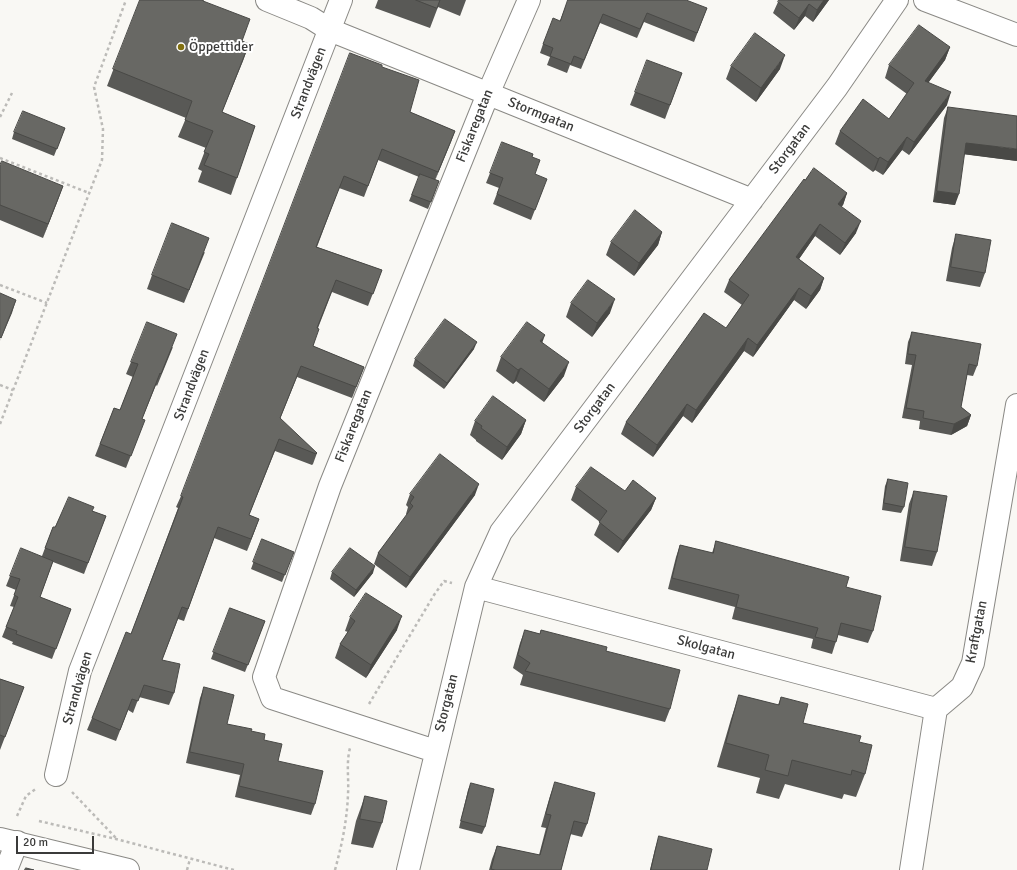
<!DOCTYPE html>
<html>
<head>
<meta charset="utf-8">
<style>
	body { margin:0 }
	#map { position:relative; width:1017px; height:870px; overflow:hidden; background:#f9f8f4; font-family:Signika,sans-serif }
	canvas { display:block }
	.scale { position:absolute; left:16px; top:836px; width:78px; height:18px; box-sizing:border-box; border:2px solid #3b3b3a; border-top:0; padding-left:5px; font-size:12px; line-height:14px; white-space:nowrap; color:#3b3b3a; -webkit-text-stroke:3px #fff; paint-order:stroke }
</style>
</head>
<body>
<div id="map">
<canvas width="1017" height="870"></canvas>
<div class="scale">20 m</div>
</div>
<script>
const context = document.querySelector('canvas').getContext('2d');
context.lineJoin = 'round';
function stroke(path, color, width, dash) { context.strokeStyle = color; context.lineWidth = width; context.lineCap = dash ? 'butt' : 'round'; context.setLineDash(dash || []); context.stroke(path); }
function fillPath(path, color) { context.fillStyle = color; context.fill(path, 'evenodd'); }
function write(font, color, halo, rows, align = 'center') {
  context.font = font + ' Signika,sans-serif'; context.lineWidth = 4; context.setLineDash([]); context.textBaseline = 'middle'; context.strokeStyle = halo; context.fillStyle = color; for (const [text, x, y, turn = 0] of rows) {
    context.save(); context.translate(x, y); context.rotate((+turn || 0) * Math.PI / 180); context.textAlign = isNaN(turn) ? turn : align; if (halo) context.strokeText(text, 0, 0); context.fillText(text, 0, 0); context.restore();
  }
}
const path = new Path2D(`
	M 0,117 L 12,93
	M 0,158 L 89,193
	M 0,285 L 47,303
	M 0,385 L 13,390
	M 0,424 L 102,160 L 103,129 L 94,87 L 126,0
	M 369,704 L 434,595 L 444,581 L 452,583
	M 72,792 L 116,838
	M 17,816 L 26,796 L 37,788
	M 39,821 L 116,839 L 234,870
	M 187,870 L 190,859
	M 335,870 C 342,844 347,821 348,794 C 349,779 346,763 350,748`);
const minor = new Path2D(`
	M 267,0 L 311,18 L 330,30 L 752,200
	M 925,0 L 1017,35
	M 476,587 L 936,709
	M 435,751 L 272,698 L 264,677 L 330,486 L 488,94 L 529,0
	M 56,775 L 80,671 L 341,0
	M 6,870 L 17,842
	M 408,870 L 476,587 L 501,532 L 837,87 L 897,0
	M 911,870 L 936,709 L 962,687 L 973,663 L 1017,405`);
const tertiary = new Path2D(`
	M 0,839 L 128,870`);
const wall = new Path2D(`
	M 140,0 L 204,0 L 203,1 L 242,41 L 249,44 L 222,112 L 255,126 L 231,195 L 198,182 L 202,171 L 198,169 L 206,148 L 178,137 L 186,118 L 107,86 Z
	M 378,0 L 466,0 L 460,16 L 438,7 L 430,28 L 375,8 Z
	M 568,0 L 707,8 L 694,42 L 644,22 L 637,38 L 600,23 L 581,69 L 570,65 L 567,73 L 547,65 L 550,57 L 540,53 L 543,44 L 560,21 Z
	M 829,0 L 813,22 L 805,16 L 794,30 L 773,13 L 778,2 Z
	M 950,47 L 945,60 L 928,83 L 947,105 L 909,155 L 902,150 L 883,175 L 875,170 L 873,172 L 835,144 L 840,131 L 889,119 L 907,94 L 885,78 L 889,65 Z
	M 731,66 L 780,69 L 756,102 L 726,79 Z
	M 382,67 L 410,112 L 455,131 L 435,180 L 439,181 L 428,209 L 409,201 L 419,177 L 378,160 L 364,197 L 339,188 L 317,247 L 382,270 L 368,306 L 332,292 L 318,328 L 313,346 L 364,367 L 352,398 L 297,377 L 280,419 L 317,453 L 313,464 L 312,465 L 275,451 L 249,515 L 259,519 L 247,551 L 214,538 L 184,621 L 178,619 L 162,660 L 174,693 L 169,705 L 139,697 L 133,713 L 128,710 L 116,741 L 87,730 L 92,718 L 131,634 L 178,508 L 176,507 L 181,496 Z
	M 682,73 L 665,119 L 630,105 L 635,92 Z
	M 948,107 L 1017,161 L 964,154 L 955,205 L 933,202 L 944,118 Z
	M 65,128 L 54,156 L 12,139 L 14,132 Z
	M 532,157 L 535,174 L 543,189 L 531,220 L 493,204 L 499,188 L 486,183 L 490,173 Z
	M 0,165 L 63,186 L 43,238 L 0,220 Z
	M 805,180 L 847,193 L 843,205 L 841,206 L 856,233 L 840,255 L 815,236 L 799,259 L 824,278 L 820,290 L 806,309 L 794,300 L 753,357 L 744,351 L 692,423 L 683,416 L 653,457 L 621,434 L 626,422 L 726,328 L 742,305 L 724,292 L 729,280 Z
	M 662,232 L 658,245 L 634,276 L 606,255 L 611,242 Z
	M 956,234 L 985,273 L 980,287 L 946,281 L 952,248 Z
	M 205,252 L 184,303 L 147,289 L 152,275 Z
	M 571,303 L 610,313 L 592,337 L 566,317 Z
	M 912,332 L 977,366 L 973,376 L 967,375 L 961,407 L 971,415 L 967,426 L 951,435 L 919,429 L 920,421 L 902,418 L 912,365 L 905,364 L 908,342 Z
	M 542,342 L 564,376 L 544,402 L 516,381 L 513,384 L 496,371 L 501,357 Z
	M 173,347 L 157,386 L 156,385 L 142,419 L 140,432 L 126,468 L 95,456 L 114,408 L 120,410 L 133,377 L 126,374 L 131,362 Z
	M 474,349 L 444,389 L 413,366 L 415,359 Z
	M 526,420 L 521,434 L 502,460 L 476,441 L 476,440 L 470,435 L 475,421 Z
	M 888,479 L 904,507 L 901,513 L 882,510 L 885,486 Z
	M 576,487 L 625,491 L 656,498 L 651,510 L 618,553 L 594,535 L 600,522 L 571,500 Z
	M 914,491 L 937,552 L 932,566 L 900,561 L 909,504 Z
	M 410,494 L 475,495 L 406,588 L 374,564 L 378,553 L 407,515 L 406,514 L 408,507 L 406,505 Z
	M 92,511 L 106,516 L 84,574 L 53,562 L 40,597 L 71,609 L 52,659 L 12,644 L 13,642 L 2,637 L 14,607 L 10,606 L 16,590 L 6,586 L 10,576 L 42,556 L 53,527 L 55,527 Z
	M 262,539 L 291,559 L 282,582 L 251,569 Z
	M 716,541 L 846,587 L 873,631 L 868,643 L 838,635 L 832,654 L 811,648 L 813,639 L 732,619 L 735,607 L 668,589 L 676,557 L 680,545 L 712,553 Z
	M 332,572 L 373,573 L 354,597 L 330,579 Z
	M 230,608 L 265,621 L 245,672 L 211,659 Z
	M 350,617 L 397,630 L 366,678 L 335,658 L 340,644 L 348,632 L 345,631 Z
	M 525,630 L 540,634 L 541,630 L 606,651 L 670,709 L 665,722 L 520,685 L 523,675 L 513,668 L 520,643 Z
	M 0,679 L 24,687 L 0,750 Z
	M 204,687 L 227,724 L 251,731 L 264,740 L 278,761 L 315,804 L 311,815 L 235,797 L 240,775 L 186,763 L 200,698 Z
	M 739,695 L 778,705 L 781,697 L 803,723 L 859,742 L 865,774 L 856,797 L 844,794 L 842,799 L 785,784 L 779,799 L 756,793 L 760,778 L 717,767 L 731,719 Z
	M 555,782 L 587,824 L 582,837 L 570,834 L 561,870 L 489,870 L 492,859 L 497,846 L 539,855 L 546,828 L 541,827 L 550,796 Z
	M 471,783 L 485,827 L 482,834 L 459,828 L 468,790 Z
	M 365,796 L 382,823 L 373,848 L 351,844 L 356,821 Z
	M 659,836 L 707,870 L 650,870 L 655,849 Z`);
const shadedWall = new Path2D(`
	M 824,0 L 829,0 L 813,22 L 817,10 Z
	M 809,4 L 805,16 L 794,30 L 799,18 Z
	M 249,44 L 243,61 L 215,129 L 222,112 Z
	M 950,47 L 945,60 L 920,94 L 925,81 Z
	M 785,55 L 780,69 L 756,102 L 761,88 Z
	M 951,92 L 947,105 L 909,155 L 914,142 Z
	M 455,131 L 451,142 L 434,183 L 438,172 Z
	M 907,137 L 902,150 L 883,175 L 888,162 Z
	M 966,143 L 1017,149 L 1017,161 L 962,154 Z
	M 880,157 L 875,170 L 873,172 L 878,159 Z
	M 63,186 L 58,200 L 43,238 L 48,224 Z
	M 937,191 L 959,194 L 955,205 L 933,202 Z
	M 847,193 L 843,205 L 834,217 L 838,204 Z
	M 861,221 L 856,233 L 840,255 L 845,243 Z
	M 820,224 L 815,236 L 792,269 L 796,257 Z
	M 662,232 L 658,245 L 634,276 L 639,263 Z
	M 824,278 L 820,290 L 806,309 L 811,296 Z
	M 799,288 L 794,300 L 753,357 L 757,345 Z
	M 615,299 L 610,313 L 592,337 L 597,323 Z
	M 16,300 L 12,313 L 0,341 L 1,338 Z
	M 545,335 L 540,349 L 540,341 Z
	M 748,338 L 744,351 L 692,423 L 696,410 Z
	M 477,342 L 474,349 L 444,389 L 447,383 Z
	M 569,362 L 564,376 L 544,402 L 549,389 Z
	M 521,368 L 516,381 L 513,384 L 518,370 Z
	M 687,404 L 683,416 L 653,457 L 657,445 Z
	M 971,415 L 967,426 L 951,435 L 954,424 Z
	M 526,420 L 521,434 L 502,460 L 507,447 Z
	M 479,484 L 475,495 L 406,588 L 410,577 Z
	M 656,498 L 651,510 L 618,553 L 623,541 Z
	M 259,519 L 255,530 L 247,551 L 251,539 Z
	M 375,566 L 373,573 L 354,597 L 356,590 Z
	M 402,616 L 397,630 L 366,678 L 371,665 Z`);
const building = new Path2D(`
	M 140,0 L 203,0 L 203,1 L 250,19 L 242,41 L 249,44 L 222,112 L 255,126 L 237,178 L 204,165 L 209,154 L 204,152 L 213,131 L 185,120 L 192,101 L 113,69 Z
	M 416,0 L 440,0 L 437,8 Z
	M 568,0 L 686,0 L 707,8 L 697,33 L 647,13 L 640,29 L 603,14 L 584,60 L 574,56 L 571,64 L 550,56 L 553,48 L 543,44 L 553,18 L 560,21 Z
	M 779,0 L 824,0 L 817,10 L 809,4 L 799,18 L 778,2 Z
	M 919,25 L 950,47 L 925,81 L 951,92 L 914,142 L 907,137 L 888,162 L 880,157 L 878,159 L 840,131 L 863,99 L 889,119 L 914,83 L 889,65 Z
	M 755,33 L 785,55 L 761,88 L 731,66 Z
	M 350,53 L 382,65 L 382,67 L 419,80 L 410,112 L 455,131 L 438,172 L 382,149 L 368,186 L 344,176 L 316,247 L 382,270 L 373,294 L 336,280 L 317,328 L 319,329 L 313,346 L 364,367 L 356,387 L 301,366 L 280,418 L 317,453 L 316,454 L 279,439 L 249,515 L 259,519 L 251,539 L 218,527 L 188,609 L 182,607 L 162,660 L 180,664 L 174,693 L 144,685 L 138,701 L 132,699 L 120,730 L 92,718 L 126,632 L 131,634 L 183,497 L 181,496 Z
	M 647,60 L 682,73 L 670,105 L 635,92 Z
	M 948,107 L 1017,116 L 1017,149 L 966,143 L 959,194 L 937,191 Z
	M 23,111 L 65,128 L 57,149 L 14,132 Z
	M 502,142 L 533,154 L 532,157 L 540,160 L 535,174 L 547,179 L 535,210 L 497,194 L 503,178 L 490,173 Z
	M 2,161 L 63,186 L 48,224 L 0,205 L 0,165 Z
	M 814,168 L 847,193 L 838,204 L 861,221 L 845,243 L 820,224 L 796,257 L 824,278 L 811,296 L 799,288 L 757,345 L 748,338 L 696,410 L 687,404 L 657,445 L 626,422 L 704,313 L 726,328 L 749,295 L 729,280 L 804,179 L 805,180 Z
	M 420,174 L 439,181 L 431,202 L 412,195 Z
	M 635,210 L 662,232 L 639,263 L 611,242 Z
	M 172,223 L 209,238 L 189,290 L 152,275 Z
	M 956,234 L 991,240 L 985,273 L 951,267 Z
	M 588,280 L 615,299 L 597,323 L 571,303 Z
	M 0,293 L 16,300 L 1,338 L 0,337 Z
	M 445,319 L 477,342 L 447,383 L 415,359 Z
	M 147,322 L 177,334 L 161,374 L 160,373 L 142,419 L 145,420 L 131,456 L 100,444 L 114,408 L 120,410 L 138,364 L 131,362 Z
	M 527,322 L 545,335 L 540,341 L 569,362 L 549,389 L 521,368 L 518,370 L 501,357 Z
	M 912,332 L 981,344 L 977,366 L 969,364 L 961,407 L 971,415 L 954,424 L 923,418 L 924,411 L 906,408 L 916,355 L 908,354 Z
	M 493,396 L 526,420 L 507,447 L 481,428 L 482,426 L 475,421 Z
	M 440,454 L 479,484 L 410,577 L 378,553 L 413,506 L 410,503 L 414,497 L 410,494 Z
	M 591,467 L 625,491 L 633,480 L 656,498 L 623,541 L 599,522 L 607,511 L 576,487 Z
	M 888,479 L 908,483 L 904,507 L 884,503 Z
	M 914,491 L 947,496 L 937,552 L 905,547 Z
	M 69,497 L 94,507 L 92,511 L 106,516 L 88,563 L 45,548 L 53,527 L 55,527 Z
	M 262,539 L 294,552 L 285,575 L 253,562 Z
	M 716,541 L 849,577 L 846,587 L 881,596 L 873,631 L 841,623 L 836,642 L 815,637 L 818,628 L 736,607 L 739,595 L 672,578 L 680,545 L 713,553 Z
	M 21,548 L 53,561 L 40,597 L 71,609 L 56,649 L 16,634 L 17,631 L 6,627 L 18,597 L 14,595 L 20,579 L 10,576 Z
	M 350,548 L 375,566 L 356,590 L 332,572 Z
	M 366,593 L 402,616 L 371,665 L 340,644 L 355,621 L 350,617 Z
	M 230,608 L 265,621 L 248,665 L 213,652 Z
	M 525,630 L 540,634 L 541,630 L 607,647 L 606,651 L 680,670 L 670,709 L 525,671 L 530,663 L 518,655 Z
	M 0,679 L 24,687 L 5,737 L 0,735 Z
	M 204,687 L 234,695 L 227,724 L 252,729 L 251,731 L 265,734 L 264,740 L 282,744 L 278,761 L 323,771 L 315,804 L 239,786 L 244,764 L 190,752 Z
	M 739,695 L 779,705 L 781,697 L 808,704 L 803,723 L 861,736 L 859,742 L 872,745 L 865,774 L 852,770 L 851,775 L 792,760 L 788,776 L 765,770 L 769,755 L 726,743 Z
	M 555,782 L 595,793 L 587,824 L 574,821 L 561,870 L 495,870 L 491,869 L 497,846 L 540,855 L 551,815 L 546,814 Z
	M 471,783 L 494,789 L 485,827 L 461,821 Z
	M 365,796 L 387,801 L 382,823 L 360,819 Z
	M 659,836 L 712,849 L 707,870 L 651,870 Z
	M 26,868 L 34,870 L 25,870 Z`);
const markers = [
	[181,47,4,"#82700f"]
];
const poiNames = [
	["Öppettider",189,47]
];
const streetNames = [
	["Strandvägen",309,83,-69],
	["Stormgatan",541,115,22],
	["Fiskaregatan",475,126,-68],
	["Storgatan",790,149,-53],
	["Strandvägen",192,385,-69],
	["Storgatan",595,408,-53],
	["Fiskaregatan",354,426,-68],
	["Kraftgatan",977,632,-79],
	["Skolgatan",706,648,15],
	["Strandvägen",78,688,-74],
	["Storgatan",447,703,-76]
];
stroke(minor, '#8a8985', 24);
stroke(tertiary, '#8a8985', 24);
stroke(path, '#bcbbb8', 2.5, [3, 3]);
stroke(minor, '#fff', 22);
stroke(tertiary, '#fff', 22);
fillPath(wall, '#595956');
fillPath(shadedWall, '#494946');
fillPath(building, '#686864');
stroke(building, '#494946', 1);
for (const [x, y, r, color] of markers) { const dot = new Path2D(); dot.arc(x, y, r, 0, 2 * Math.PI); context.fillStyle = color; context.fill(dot); stroke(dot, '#fff', 1.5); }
write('14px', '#3b3b3a', '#fff', poiNames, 'left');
write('14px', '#3b3b3a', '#fff', streetNames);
</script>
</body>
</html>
